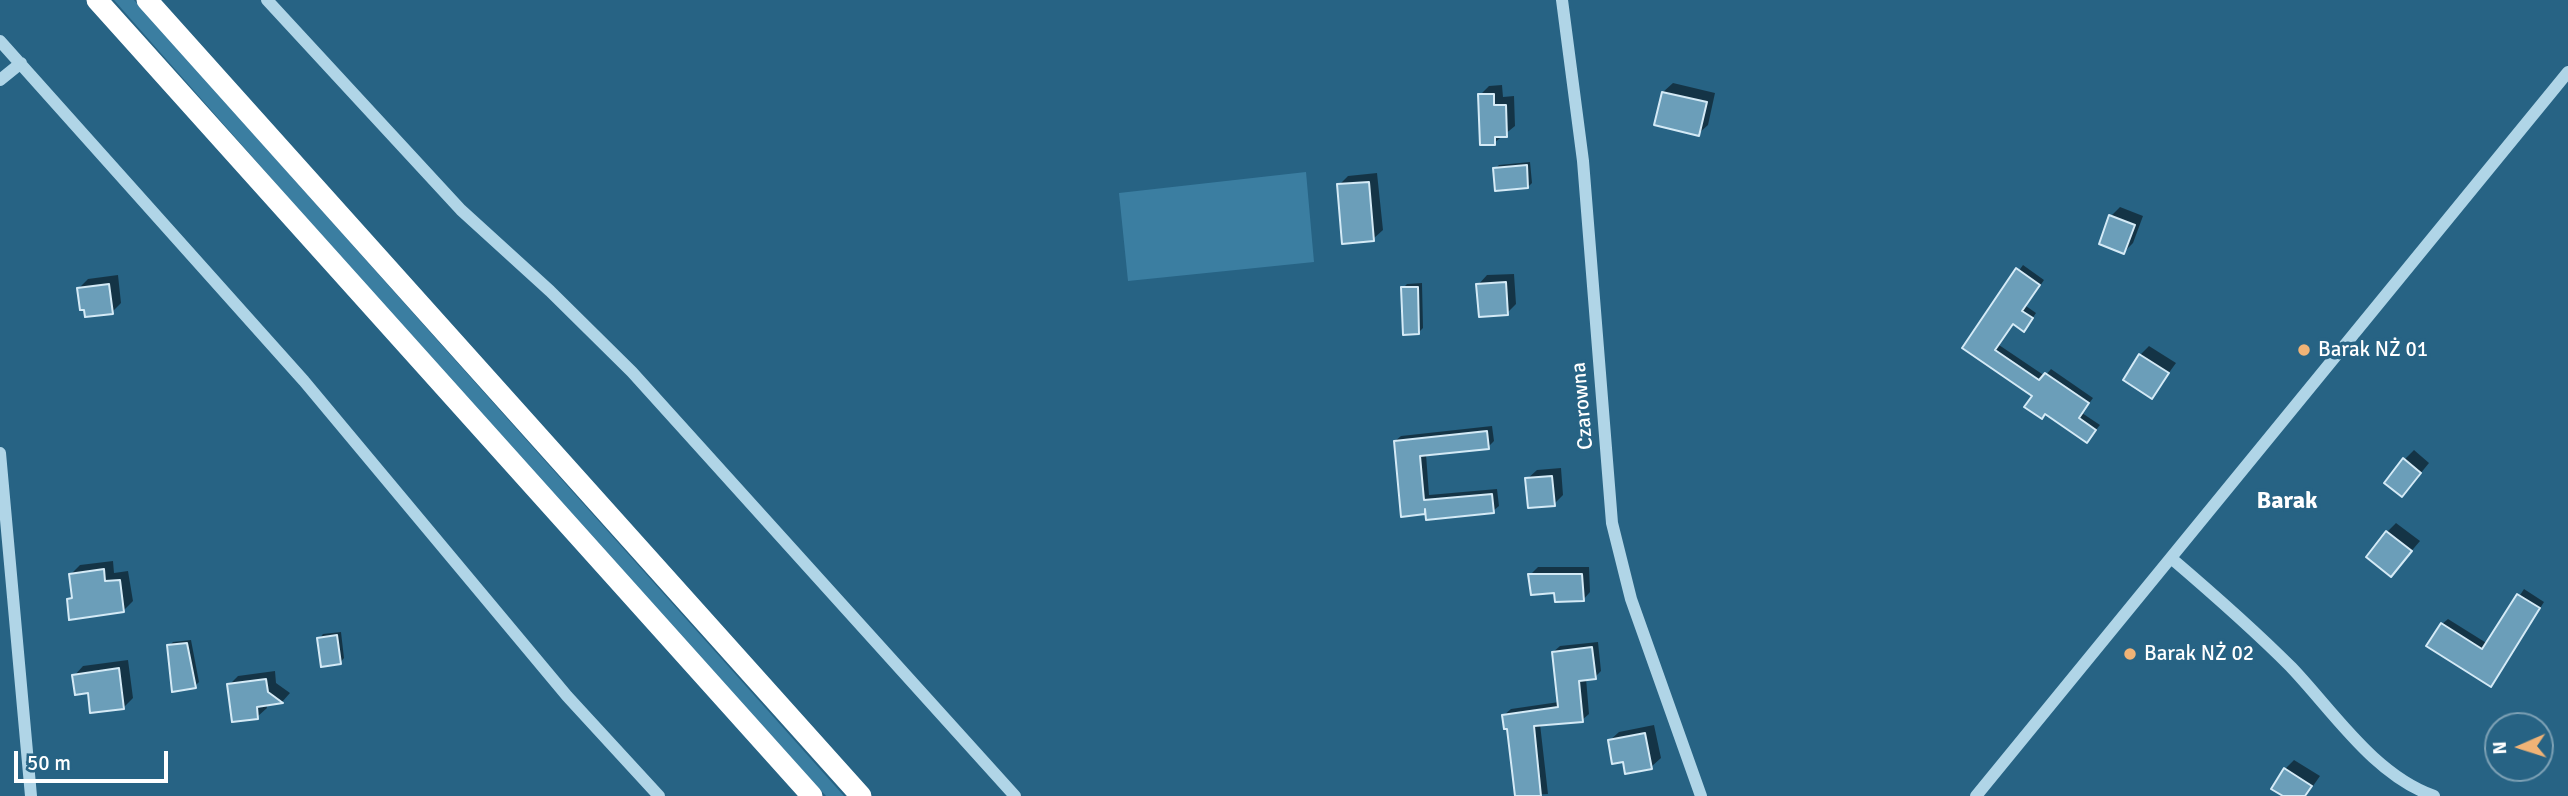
<!DOCTYPE html>
<html>
<head>
<meta charset="utf-8">
<style>
	body { margin:0 }
	#map { position:relative; width:2568px; height:796px; overflow:hidden; background:#276384; font-family:Signika,sans-serif }
	canvas { display:block }
	.north { position:absolute; left:2484px; top:712px; width:70px; height:70px; box-sizing:border-box; background:#276384; border:2px solid #7da1b5; border-radius:50%; rotate:267deg; font-size:19px; font-weight:700; line-height:28px; text-align:center; color:#fff }
	.north::after { content:''; display:block; margin:auto; width:24px; height:32px; background:#f0b376; clip-path:polygon(50% 0,100% 100%,50% 72%,0 100%) }
	.scale { position:absolute; left:14px; top:751px; width:154px; height:32px; box-sizing:border-box; border:4px solid #fff; border-top:0; padding-left:9px; font-size:21px; line-height:24px; white-space:nowrap; color:#fff; -webkit-text-stroke:5px #276384; paint-order:stroke }
</style>
</head>
<body>
<div id="map">
<canvas width="2568" height="796"></canvas>
<div class="north">N</div>
<div class="scale">50 m</div>
</div>
<script>
const context = document.querySelector('canvas').getContext('2d');
context.lineJoin = 'round';
function fillPath(path, color) { context.fillStyle = color; context.fill(path, 'evenodd'); }
function stroke(path, color, width, dash) { context.strokeStyle = color; context.lineWidth = width; context.lineCap = dash ? 'butt' : 'round'; context.setLineDash(dash || []); context.stroke(path); }
function write(font, color, halo, rows, align = 'center') {
  context.font = font + ' Signika,sans-serif'; context.lineWidth = 7; context.setLineDash([]); context.textBaseline = 'middle'; context.strokeStyle = halo; context.fillStyle = color; for (const [text, x, y, turn = 0] of rows) {
    context.save(); context.translate(x, y); context.rotate((+turn || 0) * Math.PI / 180); context.textAlign = isNaN(turn) ? turn : align; if (halo) context.strokeText(text, 0, 0); context.fillText(text, 0, 0); context.restore();
  }
}
const green = new Path2D(`
	M 114,0 L 134,0 L 844,796 L 826,796 L 435,364 Z
	M 1306,172 L 1314,262 L 1128,281 L 1119,193 Z`);
const shadow = new Path2D(`
	M 1673,83 L 1715,93 L 1708,125 L 1698,134 L 1663,92 Z
	M 1502,85 L 1503,97 L 1514,96 L 1515,126 L 1494,143 L 1480,95 L 1489,86 Z
	M 1530,162 L 1532,183 L 1528,187 L 1495,169 L 1499,165 Z
	M 1377,173 L 1383,230 L 1373,239 L 1339,185 L 1348,176 Z
	M 2120,207 L 2143,216 L 2133,243 L 2124,252 L 2111,216 Z
	M 2023,265 L 2044,280 L 2026,306 L 2036,313 L 2028,325 L 2014,323 L 1999,345 L 2045,376 L 2051,369 L 2093,398 L 2082,413 L 2100,425 L 2087,441 L 2034,395 L 1964,347 Z
	M 1514,274 L 1516,304 L 1507,313 L 1478,285 L 1487,275 Z
	M 118,275 L 121,303 L 112,312 L 79,288 L 88,279 Z
	M 1422,283 L 1423,328 L 1419,332 L 1403,288 L 1407,284 Z
	M 2149,346 L 2176,363 L 2152,396 L 2140,355 Z
	M 1492,426 L 1494,441 L 1488,447 L 1426,454 L 1429,495 L 1497,489 L 1499,506 L 1493,511 L 1425,513 L 1395,441 L 1401,436 Z
	M 2414,450 L 2429,463 L 2411,485 L 2404,460 Z
	M 1561,468 L 1563,495 L 1554,504 L 1527,479 L 1537,470 Z
	M 2396,523 L 2420,541 L 2391,575 L 2387,532 Z
	M 113,561 L 114,573 L 128,571 L 133,601 L 123,611 L 69,599 L 73,595 L 71,574 L 80,565 Z
	M 1538,567 L 1589,567 L 1590,592 L 1583,600 L 1556,591 L 1530,575 Z
	M 2524,589 L 2544,602 L 2491,685 L 2442,624 L 2448,619 L 2488,644 Z
	M 341,632 L 344,658 L 340,663 L 319,639 L 323,634 Z
	M 191,640 L 199,682 L 195,686 L 169,646 L 173,642 Z
	M 1598,642 L 1601,671 L 1595,677 L 1586,678 L 1589,714 L 1582,720 L 1540,724 L 1548,794 L 1516,796 L 1509,727 L 1504,715 L 1511,709 L 1559,702 L 1553,652 L 1560,646 Z
	M 128,660 L 133,698 L 124,707 L 89,691 L 74,676 L 83,666 Z
	M 275,671 L 276,683 L 290,693 L 282,702 L 266,704 L 267,708 L 257,717 L 229,685 L 238,676 Z
	M 1654,725 L 1661,758 L 1651,767 L 1624,760 L 1609,741 L 1619,732 Z
	M 2294,760 L 2320,776 L 2306,796 L 2286,796 L 2285,769 Z`);
const building = new Path2D(`
	M 1662,92 L 1707,102 L 1699,136 L 1654,125 Z
	M 1478,94 L 1494,94 L 1494,105 L 1506,105 L 1507,137 L 1495,137 L 1495,145 L 1480,145 Z
	M 1527,165 L 1528,188 L 1495,191 L 1493,168 Z
	M 1369,182 L 1374,241 L 1342,244 L 1337,184 Z
	M 2109,215 L 2135,225 L 2124,254 L 2099,244 Z
	M 2016,268 L 2040,285 L 2022,311 L 2033,318 L 2024,332 L 2013,324 L 1995,350 L 2039,380 L 2045,373 L 2089,403 L 2079,418 L 2096,430 L 2087,443 L 2045,414 L 2042,419 L 2024,407 L 2032,396 L 1962,348 Z
	M 1506,282 L 1508,315 L 1479,317 L 1476,284 Z
	M 109,284 L 113,314 L 85,317 L 84,310 L 80,310 L 77,288 Z
	M 1401,287 L 1418,287 L 1419,334 L 1403,335 Z
	M 2139,354 L 2169,373 L 2152,399 L 2123,380 Z
	M 1487,431 L 1489,449 L 1420,456 L 1424,500 L 1492,494 L 1494,513 L 1426,520 L 1425,509 L 1425,514 L 1401,517 L 1394,441 Z
	M 2403,458 L 2421,473 L 2402,497 L 2384,483 Z
	M 1552,476 L 1555,506 L 1528,508 L 1525,478 Z
	M 2386,531 L 2412,551 L 2391,577 L 2366,557 Z
	M 104,569 L 105,581 L 120,580 L 124,612 L 69,620 L 67,599 L 72,598 L 69,574 Z
	M 1528,574 L 1582,574 L 1584,601 L 1555,602 L 1554,593 L 1531,595 Z
	M 2517,594 L 2540,608 L 2491,687 L 2426,646 L 2441,623 L 2482,649 Z
	M 337,635 L 341,664 L 321,667 L 317,638 Z
	M 187,643 L 196,688 L 172,692 L 167,645 Z
	M 1592,647 L 1596,679 L 1579,681 L 1583,722 L 1534,726 L 1541,796 L 1515,796 L 1507,729 L 1504,729 L 1502,715 L 1558,707 L 1552,652 Z
	M 119,668 L 124,709 L 90,713 L 88,693 L 75,695 L 72,675 Z
	M 266,679 L 268,692 L 283,703 L 257,707 L 258,719 L 232,722 L 227,684 Z
	M 1645,733 L 1652,769 L 1625,774 L 1623,762 L 1612,764 L 1608,740 Z
	M 2284,768 L 2312,786 L 2305,796 L 2283,796 L 2271,789 Z`);
const minor = new Path2D(`
	M 267,0 L 461,210 L 550,291 L 632,372 L 1015,796
	M 1562,0 L 1583,161 L 1612,523 L 1631,599 L 1701,796
	M 0,41 L 304,381 L 567,696 L 659,796
	M 0,80 L 21,63
	M 0,453 L 31,796
	M 2171,558 C 2212,593 2253,629 2291,667 C 2333,711 2374,775 2434,796
	M 1976,796 L 2568,72`);
const highway = new Path2D(`
	M 97,0 L 812,796
	M 147,0 L 861,796`);
const markers = [
	[2304,350,7,"#f0b376"],
	[2130,654,7,"#f0b376"]
];
const poiNames = [
	["Barak NŻ 01",2318,350],
	["Barak NŻ 02",2144,654]
];
const streetNames = [
	["Czarowna",1583,406,-95]
];
const quarterNames = [
	["Barak",2287,502]
];
fillPath(green, '#3b7ea1');
fillPath(shadow, '#0007');
fillPath(building, '#6b9eb9');
stroke(building, '#d4eaf6', 2);
stroke(minor, '#b0d5e7', 12);
stroke(highway, '#fff', 21);
for (const [x, y, r, color] of markers) { const dot = new Path2D(); dot.arc(x, y, r, 0, 2 * Math.PI); context.fillStyle = color; context.fill(dot); stroke(dot, '#276384', 2.5); }
write('21px', '#fff', '#276384', poiNames, 'left');
write('21px', '#fff', '#276384', streetNames);
write('bold 24px', '#fff', '#276384', quarterNames);
</script>
</body>
</html>
